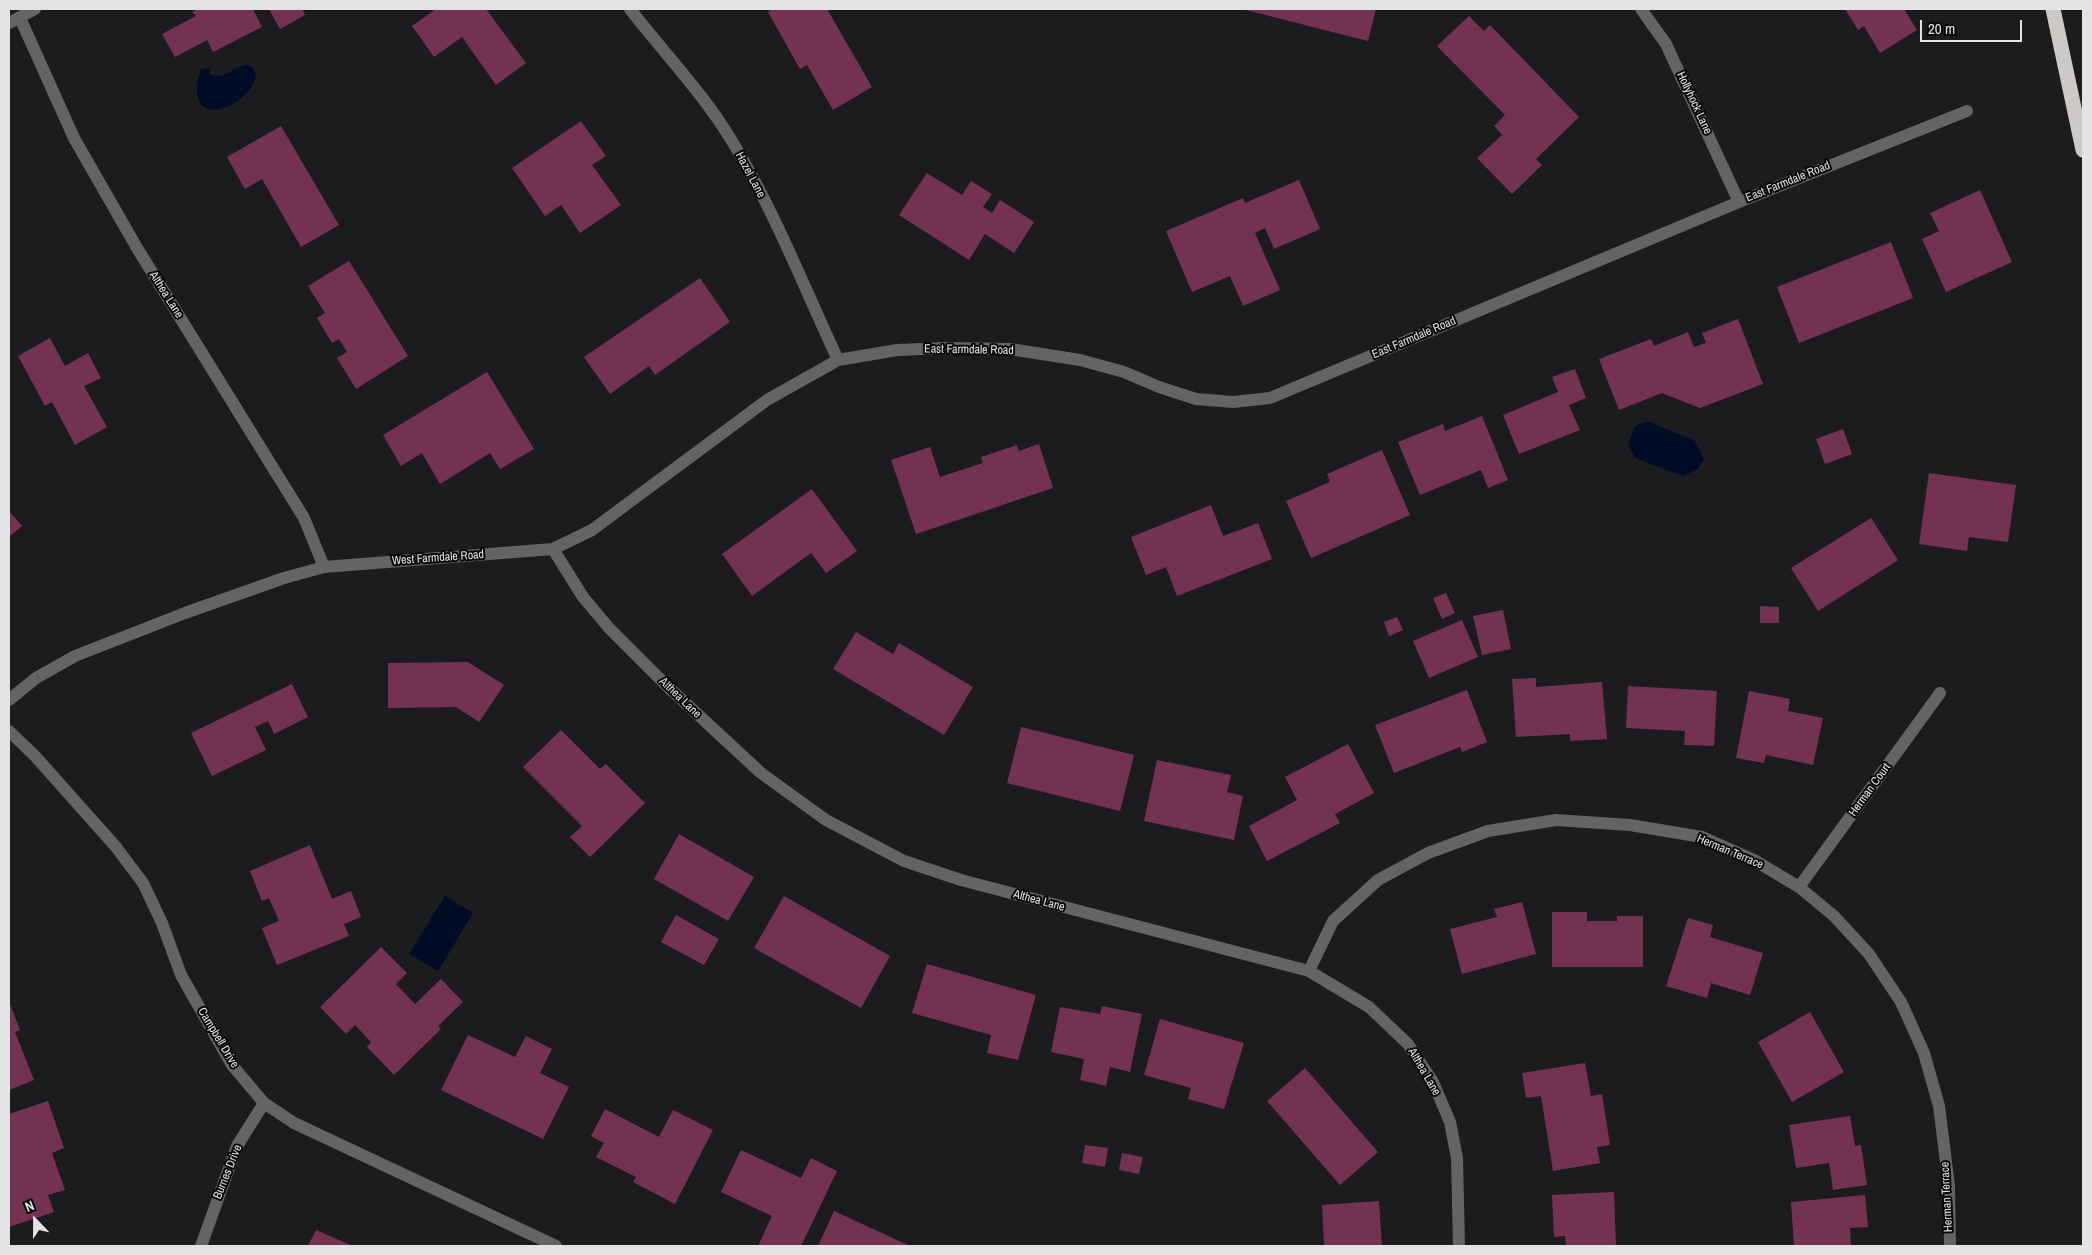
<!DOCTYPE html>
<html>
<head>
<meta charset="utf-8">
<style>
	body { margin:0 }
	#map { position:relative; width:2092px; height:1255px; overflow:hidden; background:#1c1c1e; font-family:"Archivo Narrow",sans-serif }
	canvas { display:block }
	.frame { position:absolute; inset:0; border:10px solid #e3e3e5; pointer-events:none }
	.north { position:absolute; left:10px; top:1195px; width:50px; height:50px; -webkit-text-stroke:4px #070708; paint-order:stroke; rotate:338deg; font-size:14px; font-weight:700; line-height:20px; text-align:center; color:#e3e3e5 }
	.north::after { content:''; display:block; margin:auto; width:18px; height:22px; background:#e3e3e5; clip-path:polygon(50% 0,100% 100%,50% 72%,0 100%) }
	.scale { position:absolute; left:1920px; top:20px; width:102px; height:22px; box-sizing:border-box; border:2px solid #e3e3e5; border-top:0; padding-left:6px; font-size:15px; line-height:18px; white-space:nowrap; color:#e3e3e5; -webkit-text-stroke:4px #070708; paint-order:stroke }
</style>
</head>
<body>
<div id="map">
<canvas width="2092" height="1255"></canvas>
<div class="frame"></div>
<div class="north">N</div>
<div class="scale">20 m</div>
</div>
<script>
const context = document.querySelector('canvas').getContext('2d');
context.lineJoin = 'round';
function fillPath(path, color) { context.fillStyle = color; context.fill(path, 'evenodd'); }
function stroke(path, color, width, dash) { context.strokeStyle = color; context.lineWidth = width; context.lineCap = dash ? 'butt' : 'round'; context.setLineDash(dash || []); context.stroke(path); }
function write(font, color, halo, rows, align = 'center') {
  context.font = font + ' "Archivo Narrow",sans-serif'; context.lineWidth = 4; context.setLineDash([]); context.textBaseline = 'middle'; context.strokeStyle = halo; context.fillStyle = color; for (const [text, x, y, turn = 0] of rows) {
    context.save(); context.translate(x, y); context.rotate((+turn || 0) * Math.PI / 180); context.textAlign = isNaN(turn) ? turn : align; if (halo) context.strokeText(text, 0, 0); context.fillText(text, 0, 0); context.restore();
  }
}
const water = new Path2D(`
	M 247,65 L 253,68 L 256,75 C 252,103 196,130 197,88 C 197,82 199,75 201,69 L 210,68 L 210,74 C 224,81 233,66 247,65 Z
	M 1647,421 L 1695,441 L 1704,459 L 1698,469 L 1683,476 L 1635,458 L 1628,444 L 1635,426 Z
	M 445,896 L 473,913 L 438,971 L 409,954 Z`);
const building = new Path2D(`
	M 199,9 L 253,9 L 262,27 L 213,52 L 207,40 L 175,57 L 162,34 L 196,16 L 192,12 Z
	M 269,9 L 302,9 L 305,15 L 280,29 Z
	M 436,9 L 486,9 L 526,63 L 496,85 L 462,37 L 434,57 L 412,26 Z
	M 773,9 L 827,9 L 872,87 L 833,110 L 807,65 L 800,69 L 768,12 Z
	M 1242,9 L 1376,9 L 1368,41 Z
	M 1845,9 L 1904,9 L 1917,30 L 1880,53 L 1864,26 L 1858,30 Z
	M 1469,16 L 1484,31 L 1490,25 L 1579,117 L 1536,159 L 1542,165 L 1512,194 L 1477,158 L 1502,135 L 1494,126 L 1505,115 L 1437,46 Z
	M 581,121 L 606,156 L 592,165 L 621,205 L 580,233 L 561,205 L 545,216 L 512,168 Z
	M 281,126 L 339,225 L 301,247 L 262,179 L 245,189 L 227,157 Z
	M 927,173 L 962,195 L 971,181 L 992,194 L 983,207 L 992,213 L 1000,200 L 1034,222 L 1014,253 L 985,234 L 969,260 L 899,215 Z
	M 1299,180 L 1320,229 L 1274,249 L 1265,228 L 1255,233 L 1280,290 L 1243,306 L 1230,276 L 1192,292 L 1166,231 L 1243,198 L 1245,203 Z
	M 1980,190 L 2012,262 L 1946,292 L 1922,239 L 1939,231 L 1930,213 Z
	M 1891,242 L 1913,298 L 1799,343 L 1777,287 Z
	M 349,261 L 408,356 L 356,389 L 337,358 L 347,352 L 339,339 L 332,343 L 317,318 L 325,313 L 308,286 Z
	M 700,278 L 730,322 L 655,375 L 649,366 L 610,394 L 584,357 Z
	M 1738,319 L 1763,384 L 1700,408 L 1662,393 L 1619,410 L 1599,359 L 1651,339 L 1654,346 L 1688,332 L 1694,347 L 1706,343 L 1702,333 Z
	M 50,338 L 65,366 L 88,353 L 101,378 L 84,386 L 107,427 L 75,445 L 52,402 L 45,406 L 18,356 Z
	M 1575,369 L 1586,398 L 1569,405 L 1580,430 L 1519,454 L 1503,415 L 1558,392 L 1552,377 Z
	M 487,372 L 534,449 L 500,469 L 490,453 L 440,484 L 422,453 L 401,466 L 383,435 Z
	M 1482,416 L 1508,480 L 1488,488 L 1481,470 L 1420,495 L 1398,442 L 1443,424 L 1445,431 Z
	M 1843,429 L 1852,454 L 1825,464 L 1816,439 Z
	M 1039,444 L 1053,488 L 916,534 L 891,460 L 930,447 L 940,477 L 983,463 L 981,457 L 1017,445 L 1019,451 Z
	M 1382,450 L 1410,515 L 1311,558 L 1286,501 L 1330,482 L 1327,474 Z
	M 1929,473 L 2016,485 L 2008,542 L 1969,537 L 1967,551 L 1919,544 Z
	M 812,489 L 857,551 L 826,573 L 811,553 L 752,596 L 722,554 Z
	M 1211,505 L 1223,536 L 1258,523 L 1272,559 L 1177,596 L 1166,567 L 1146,575 L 1131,537 Z
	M 9,511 L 22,526 L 9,537 Z
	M 1871,518 L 1898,560 L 1818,611 L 1791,568 Z
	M 1446,593 L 1455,613 L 1442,619 L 1433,598 Z
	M 1760,606 L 1779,607 L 1779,623 L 1760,623 Z
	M 1503,610 L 1511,649 L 1482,655 L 1473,616 Z
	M 1397,617 L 1403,630 L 1389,636 L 1384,622 Z
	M 1462,620 L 1478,657 L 1429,678 L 1413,641 Z
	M 856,632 L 893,654 L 899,643 L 973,687 L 944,735 L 833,669 Z
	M 468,662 L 504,685 L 479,722 L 456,707 L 388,708 L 388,663 Z
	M 1536,678 L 1536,687 L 1602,682 L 1607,739 L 1570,741 L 1570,734 L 1516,737 L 1512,679 Z
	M 292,684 L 308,717 L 274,734 L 268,721 L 255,727 L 266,750 L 212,776 L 191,733 Z
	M 1628,686 L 1717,691 L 1714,746 L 1684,745 L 1685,731 L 1626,728 Z
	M 1467,690 L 1487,742 L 1462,752 L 1460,747 L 1394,773 L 1375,725 Z
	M 1749,691 L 1790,699 L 1788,711 L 1823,718 L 1813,765 L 1766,755 L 1764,763 L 1736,758 Z
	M 1021,727 L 1134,755 L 1120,811 L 1007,783 Z
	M 561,730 L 600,769 L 606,764 L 645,803 L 590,857 L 570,837 L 582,826 L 523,767 Z
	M 1348,744 L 1374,793 L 1335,814 L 1340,823 L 1267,861 L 1249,826 L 1297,800 L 1285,777 Z
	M 1157,760 L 1231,775 L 1227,792 L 1243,796 L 1234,840 L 1144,821 Z
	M 679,834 L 754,877 L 728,921 L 654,879 Z
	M 310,845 L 332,899 L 351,891 L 361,917 L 344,924 L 349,936 L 277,965 L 262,928 L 279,921 L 269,898 L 262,901 L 250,871 Z
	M 784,896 L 890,956 L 861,1008 L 754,948 Z
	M 1522,902 L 1536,954 L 1462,974 L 1450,929 L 1497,917 L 1494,909 Z
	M 1552,912 L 1587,912 L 1587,921 L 1617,921 L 1617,916 L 1643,916 L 1643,967 L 1552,967 Z
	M 676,915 L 719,939 L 704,965 L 661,942 Z
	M 1688,918 L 1713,925 L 1710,937 L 1763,953 L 1750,995 L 1711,983 L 1707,998 L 1666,986 Z
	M 381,947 L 407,973 L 396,984 L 415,1004 L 441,979 L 463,1002 L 438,1026 L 441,1029 L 394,1075 L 367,1047 L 371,1042 L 355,1025 L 346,1034 L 320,1007 Z
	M 927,964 L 1036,995 L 1018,1060 L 987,1053 L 991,1035 L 912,1013 Z
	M 9,1001 L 20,1030 L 15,1032 L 34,1080 L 9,1090 Z
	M 1102,1006 L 1142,1014 L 1130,1072 L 1110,1067 L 1106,1086 L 1080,1080 L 1084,1059 L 1051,1052 L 1060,1007 L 1100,1014 Z
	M 1810,1012 L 1844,1072 L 1792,1102 L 1758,1042 Z
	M 1160,1019 L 1244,1043 L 1224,1109 L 1188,1099 L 1191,1088 L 1144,1075 Z
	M 468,1035 L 515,1057 L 526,1036 L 552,1049 L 540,1073 L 569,1087 L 543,1139 L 441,1090 Z
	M 1585,1063 L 1591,1096 L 1602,1094 L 1610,1145 L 1597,1147 L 1600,1163 L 1553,1171 L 1541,1096 L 1526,1098 L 1522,1073 Z
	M 1305,1068 L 1378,1152 L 1340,1185 L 1267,1101 Z
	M 48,1101 L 64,1148 L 52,1153 L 65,1190 L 48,1195 L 54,1212 L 9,1227 L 9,1114 Z
	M 605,1109 L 659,1137 L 673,1110 L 713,1130 L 675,1204 L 633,1182 L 636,1177 L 596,1157 L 604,1143 L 591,1136 Z
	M 1850,1116 L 1855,1146 L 1861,1145 L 1867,1185 L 1833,1190 L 1829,1163 L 1796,1168 L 1789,1125 Z
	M 1085,1145 L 1108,1148 L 1105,1167 L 1082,1163 Z
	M 741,1150 L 801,1178 L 811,1158 L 837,1171 L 801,1246 L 758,1246 L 772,1216 L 721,1192 Z
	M 1122,1153 L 1143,1157 L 1139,1174 L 1119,1170 Z
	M 1614,1192 L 1616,1246 L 1566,1246 L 1565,1236 L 1554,1237 L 1552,1195 Z
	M 1865,1195 L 1868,1227 L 1850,1228 L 1851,1246 L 1794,1246 L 1791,1202 Z
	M 1379,1201 L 1382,1246 L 1324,1246 L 1322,1205 Z
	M 834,1211 L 910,1246 L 818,1246 Z
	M 316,1230 L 353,1246 L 308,1246 Z`);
const minor = new Path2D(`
	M 630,9 C 664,53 703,93 732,141 C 774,210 804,287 838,360
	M 1641,9 L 1666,44 L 1739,202
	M 20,18 L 74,138 L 137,248 L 304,518 L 324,567
	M 9,23 L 35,9
	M 553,549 L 583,597 L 609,628 L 666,685 L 761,773 L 826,820 L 904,861 L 961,880 L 1309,971 L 1369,1007 L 1408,1044 L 1433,1082 L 1450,1122 L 1457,1158 L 1459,1246
	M 9,700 L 36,678 L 75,656 L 185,613 L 284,578 L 324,567 L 553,549 L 592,530 L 767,400 L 838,360 L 897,350 L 946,348 L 1010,349 L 1080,360 L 1124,372 L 1159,387 L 1196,399 L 1233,402 L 1270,398 L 1739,202 L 1967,111
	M 9,731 L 35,756 L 116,847 L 143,883 L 162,923 L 181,975 L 232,1065 L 264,1103 L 294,1123 L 556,1246
	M 1799,887 L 1940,693
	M 1309,971 L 1333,921 L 1378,880 L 1428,853 L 1488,831 L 1556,820 L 1630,825 L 1702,837 L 1754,860 L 1799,887 L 1834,916 L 1869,954 L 1901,1002 L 1924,1053 L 1939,1106 L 1949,1186 L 1950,1246
	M 201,1246 L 237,1146 L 264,1103`);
const motorway = new Path2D(`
	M 2053,9 L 2083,150`);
const streetNames = [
	["Hollyhock Lane",1694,103,65],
	["Hazel Lane",750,175,62],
	["East Farmdale Road",1788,182,-22],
	["Althea Lane",166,295,58],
	["East Farmdale Road",1414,338,-23],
	["East Farmdale Road",969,350,1],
	["West Farmdale Road",438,558,-4],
	["Althea Lane",680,698,44],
	["Herman Court",1870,790,-54],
	["Herman Terrace",1730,852,23],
	["Althea Lane",1039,901,15],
	["Campbell Drive",218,1038,59],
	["Althea Lane",1424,1072,60],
	["Burnes Drive",228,1172,-68],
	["Herman Terrace",1947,1197,-93]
];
fillPath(water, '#000b25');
fillPath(building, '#743253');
stroke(minor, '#656363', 12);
stroke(motorway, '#cdc9c7', 15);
write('12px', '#e3e3e5', '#070708', streetNames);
</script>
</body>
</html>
